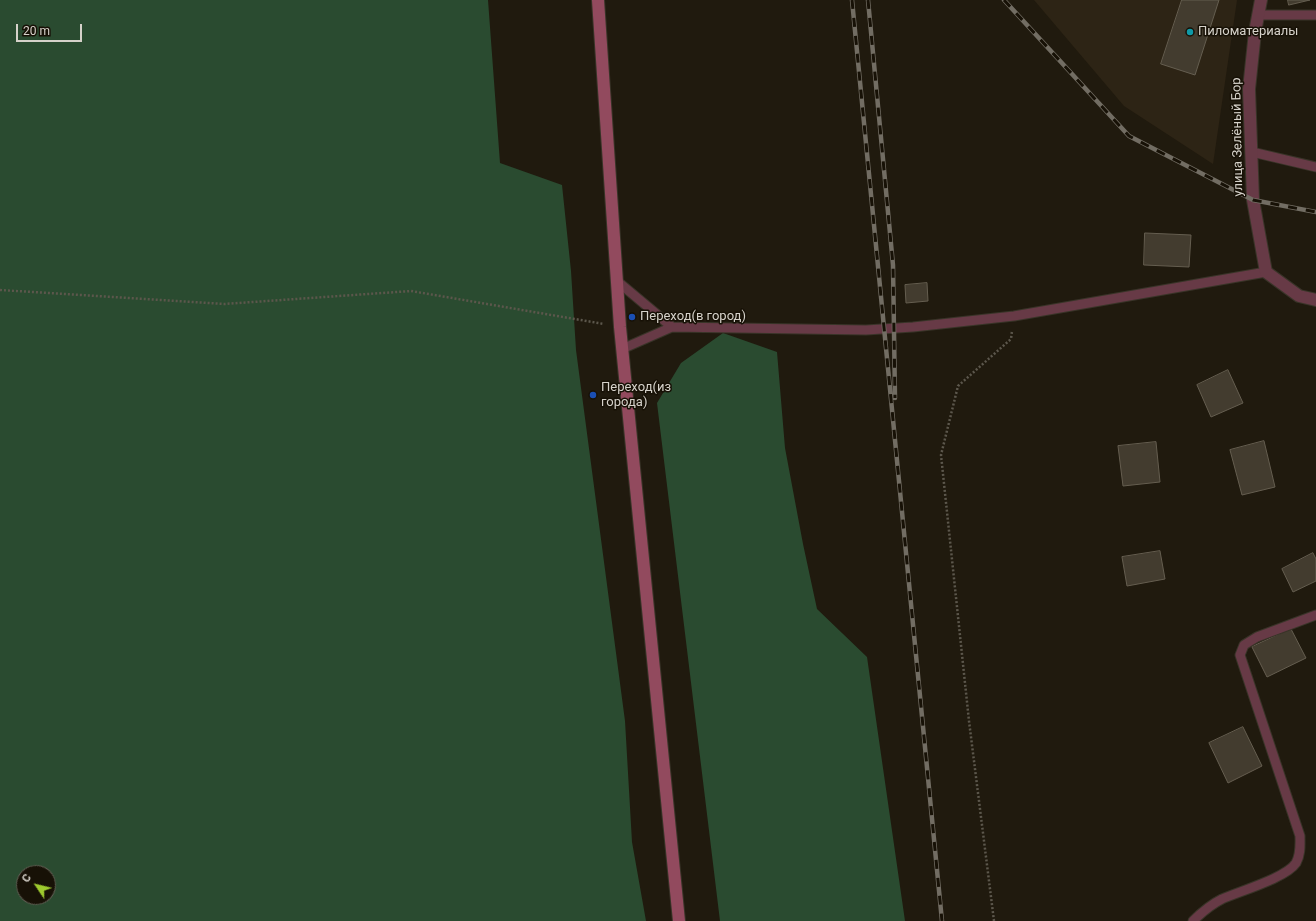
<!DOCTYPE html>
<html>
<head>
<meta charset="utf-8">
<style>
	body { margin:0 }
	#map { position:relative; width:1316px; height:921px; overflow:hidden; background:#201a0e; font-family:Roboto,sans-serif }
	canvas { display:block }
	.north { position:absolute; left:16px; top:865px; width:40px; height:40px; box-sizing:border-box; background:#171106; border:1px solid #635e54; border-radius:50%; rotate:305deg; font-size:11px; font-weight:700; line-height:16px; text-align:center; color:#d6d2ca }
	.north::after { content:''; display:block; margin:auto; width:14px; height:18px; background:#9eca2e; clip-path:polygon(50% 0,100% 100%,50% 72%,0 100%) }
	.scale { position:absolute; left:16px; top:24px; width:66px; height:18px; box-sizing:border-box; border:2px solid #d6d2ca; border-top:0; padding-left:5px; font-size:12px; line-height:14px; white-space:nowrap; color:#d6d2ca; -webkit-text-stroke:3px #171106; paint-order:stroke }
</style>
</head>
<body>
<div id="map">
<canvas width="1316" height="921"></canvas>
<div class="north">С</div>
<div class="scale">20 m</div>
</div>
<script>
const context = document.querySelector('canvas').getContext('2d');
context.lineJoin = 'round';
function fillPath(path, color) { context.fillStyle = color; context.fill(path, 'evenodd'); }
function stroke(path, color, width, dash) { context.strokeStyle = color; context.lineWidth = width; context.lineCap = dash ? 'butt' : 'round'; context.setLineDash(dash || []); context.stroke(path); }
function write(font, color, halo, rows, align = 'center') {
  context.font = font + ' Roboto,sans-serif'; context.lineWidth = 3; context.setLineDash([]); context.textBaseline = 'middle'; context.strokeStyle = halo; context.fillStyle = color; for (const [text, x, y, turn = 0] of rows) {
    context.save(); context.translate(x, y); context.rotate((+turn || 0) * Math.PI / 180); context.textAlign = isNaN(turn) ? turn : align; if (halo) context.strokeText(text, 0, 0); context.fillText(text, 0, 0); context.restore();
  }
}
const industrial = new Path2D(`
	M 1034,0 L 1237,0 L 1213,164 L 1124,106 Z`);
const green = new Path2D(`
	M 0,0 L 488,0 L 500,163 L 562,185 L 571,271 L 576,350 L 625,721 L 632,842 L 646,921 L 0,921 ZM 24,873 L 48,873 L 48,897 L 24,897 Z
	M 723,333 L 777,352 L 785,448 L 803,544 L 817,609 L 867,657 L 905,921 L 720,921 L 657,403 L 681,363 Z`);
const building = new Path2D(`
	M 1182,0 L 1219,0 L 1195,75 L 1161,64 Z
	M 1288,0 L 1310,0 L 1289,5 Z
	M 1145,233 L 1191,235 L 1189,267 L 1144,265 Z
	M 927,283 L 928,301 L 906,303 L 905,285 Z
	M 1228,370 L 1243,403 L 1211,417 L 1197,385 Z
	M 1264,441 L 1275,487 L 1242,495 L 1230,450 Z
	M 1156,442 L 1160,482 L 1123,486 L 1118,446 Z
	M 1160,551 L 1165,579 L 1127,586 L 1122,557 Z
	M 1313,553 L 1316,559 L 1316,581 L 1293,592 L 1282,569 Z
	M 1291,629 L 1306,658 L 1267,677 L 1252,647 Z
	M 1243,727 L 1262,766 L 1228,783 L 1209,743 Z`);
const path = new Path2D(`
	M 0,290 L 224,304 L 411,291 L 604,324
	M 994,921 L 969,721 L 941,455 L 958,386 L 1011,339 L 1012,331`);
const service = new Path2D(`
	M 1258,15 L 1316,15
	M 1252,152 L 1316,167
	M 617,281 L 672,327
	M 622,349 L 672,327 L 866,330 L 913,327 L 1014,316 L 1266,272
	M 1193,921 C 1201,913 1212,904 1222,899 C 1240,891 1286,878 1296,863 C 1301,854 1300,845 1300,836 L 1240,655 L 1244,645 L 1257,637 L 1316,615`);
const tertiary = new Path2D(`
	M 1261,0 L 1255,32 L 1249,89 L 1253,200 L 1266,272 L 1299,296 L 1316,300`);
const secondary = new Path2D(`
	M 598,0 L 620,327 L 679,921`);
const rail = new Path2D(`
	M 852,0 L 942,921
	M 868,0 L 893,265 L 895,398
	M 1004,0 L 1129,136 L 1253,200 L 1316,212`);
const markers = [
	[1190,32,4,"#0f9aa8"],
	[632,317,4,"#1a4fb4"],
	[593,395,4,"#1a4fb4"]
];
const poiNames = [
	["Пиломатериалы",1198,32],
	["Переход(в город)",640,317],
	["Переход(из",601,388],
	["города)",601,403]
];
const streetNames = [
	["улица Зелёный Бор",1238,137,-91]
];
fillPath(industrial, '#2d2415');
fillPath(green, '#2a4b30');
fillPath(building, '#433c2f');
stroke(building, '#655e50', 1);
stroke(service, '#393428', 11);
stroke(tertiary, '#393428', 14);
stroke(secondary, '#393428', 14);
stroke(path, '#5c574c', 2.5, [2, 2]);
stroke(service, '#673a46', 9);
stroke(tertiary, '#673a46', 12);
stroke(secondary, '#924a5e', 12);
stroke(rail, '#726d63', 4.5);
stroke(rail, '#171106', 3, [9]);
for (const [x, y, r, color] of markers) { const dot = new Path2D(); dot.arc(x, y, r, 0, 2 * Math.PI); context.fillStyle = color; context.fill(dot); stroke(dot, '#171106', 1.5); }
write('13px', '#d6d2ca', '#171106', poiNames, 'left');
write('13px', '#d6d2ca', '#171106', streetNames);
</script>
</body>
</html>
